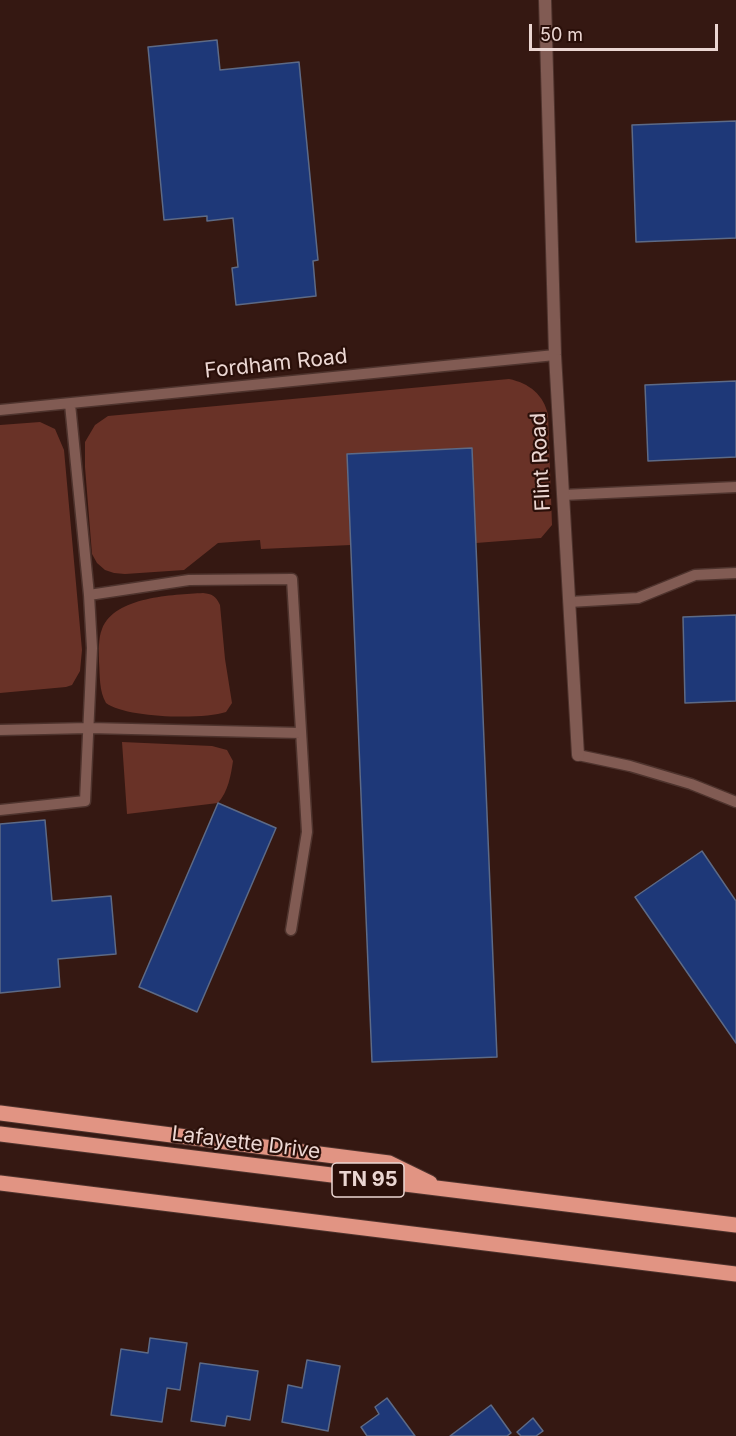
<!DOCTYPE html>
<html>
<head>
<meta charset="utf-8">
<style>
	body { margin:0 }
	#map { position:relative; width:736px; height:1436px; overflow:hidden; background:#351812; font-family:Inter,sans-serif }
	canvas { display:block }
	.scale { position:absolute; left:529px; top:24px; width:189px; height:27px; box-sizing:border-box; border:3px solid #ebd6d2; border-top:0; padding-left:8px; font-size:18px; line-height:21px; white-space:nowrap; color:#ebd6d2; -webkit-text-stroke:4px #2a0f09; paint-order:stroke }
</style>
</head>
<body>
<div id="map">
<canvas width="736" height="1436"></canvas>
<div class="scale">50 m</div>
</div>
<script>
const context = document.querySelector('canvas').getContext('2d');
context.lineJoin = 'round';
function fillPath(path, color) { context.fillStyle = color; context.fill(path, 'evenodd'); }
function stroke(path, color, width, dash) { context.strokeStyle = color; context.lineWidth = width; context.lineCap = dash ? 'butt' : 'round'; context.setLineDash(dash || []); context.stroke(path); }
function write(font, color, halo, rows, align = 'center') {
  context.font = font + ' Inter,sans-serif'; context.lineWidth = 4.5; context.setLineDash([]); context.textBaseline = 'middle'; context.strokeStyle = halo; context.fillStyle = color; for (const [text, x, y, turn = 0] of rows) {
    context.save(); context.translate(x, y); context.rotate((+turn || 0) * Math.PI / 180); context.textAlign = isNaN(turn) ? turn : align; if (halo) context.strokeText(text, 0, 0); context.fillText(text, 0, 0); context.restore();
  }
}
const green = new Path2D(`
	M 509,379 C 529,383 544,395 548,415 L 552,525 L 541,538 L 476,543 L 472,448 L 347,454 L 351,545 L 261,549 L 260,540 L 218,543 L 184,570 L 125,574 L 114,573 L 105,570 L 97,563 L 92,554 L 85,467 L 85,442 L 95,425 L 108,416 Z
	M 40,422 L 55,429 L 64,450 L 82,650 L 80,671 L 72,685 L 66,687 L 0,693 L 0,425 Z
	M 203,593 C 212,594 216,596 220,605 L 225,659 L 232,703 L 226,712 C 202,720 126,718 106,703 C 99,691 100,676 99,662 C 99,651 98,639 102,629 C 115,596 173,595 203,593 Z
	M 122,742 L 212,746 L 227,750 L 233,761 C 231,775 228,792 218,803 L 127,814 Z`);
const building = new Path2D(`
	M 217,40 L 220,70 L 299,62 L 318,260 L 313,261 L 316,296 L 236,305 L 232,268 L 238,267 L 233,218 L 207,221 L 207,216 L 164,220 L 148,47 Z
	M 736,121 L 736,238 L 636,242 L 632,125 Z
	M 736,381 L 736,457 L 648,461 L 645,385 Z
	M 472,448 L 497,1057 L 372,1062 L 347,454 Z
	M 736,615 L 736,701 L 685,703 L 683,617 Z
	M 218,803 L 276,828 L 197,1012 L 139,987 Z
	M 45,820 L 52,901 L 111,896 L 116,954 L 58,959 L 60,987 L 0,993 L 0,824 Z
	M 702,851 L 736,901 L 736,1043 L 635,897 Z
	M 150,1338 L 187,1343 L 180,1390 L 167,1388 L 162,1422 L 111,1415 L 121,1349 L 148,1353 Z
	M 307,1360 L 340,1366 L 328,1431 L 282,1422 L 288,1385 L 302,1388 Z
	M 200,1363 L 258,1371 L 250,1420 L 227,1416 L 225,1426 L 191,1421 Z
	M 387,1398 L 415,1436 L 367,1436 L 361,1427 L 379,1414 L 375,1407 Z
	M 491,1405 L 511,1433 L 507,1436 L 450,1436 Z
	M 533,1418 L 543,1431 L 536,1436 L 521,1436 L 517,1432 Z`);
const lane = new Path2D(`
	M 0,410 L 555,355
	M 563,495 L 736,487
	M 89,595 L 189,580 L 292,579 L 307,832 L 291,930
	M 569,602 L 638,598 L 695,575 L 736,573
	M 0,730 L 89,728 L 301,733
	M 578,755 L 630,766 L 691,784 L 736,802
	M 0,810 L 85,801 L 92,648 L 89,595 L 70,404`);
const street = new Path2D(`
	M 545,0 L 555,355 L 578,755`);
const primary = new Path2D(`
	M 0,1113 L 389,1163 L 430,1183
	M 0,1134 L 736,1225
	M 0,1183 L 736,1274`);
const shields = [
	[368,1180,72]
];
const shieldNames = [
	["TN 95",368,1180]
];
const streetNames = [
	["Fordham Road",276,364,-6],
	["Flint Road",541,462,-93],
	["Lafayette Drive",246,1143,7]
];
fillPath(green, '#693227');
fillPath(building, '#1e3878');
stroke(building, '#5d6a86', 1.5);
stroke(lane, '#4e332d', 13);
stroke(street, '#4e332d', 14);
stroke(primary, '#4e332d', 17);
stroke(lane, '#815b53', 10);
stroke(street, '#815b53', 12);
stroke(primary, '#e19483', 15);
for (const [x, y, w] of shields) { const box = new Path2D(); box.roundRect(x - w / 2, y - 17, w, 34, 4.5); context.fillStyle = '#2a0f09'; context.fill(box); stroke(box, '#ebd6d2', 1.5); }
write('bold 20px', '#ebd6d2', null, shieldNames);
write('21px', '#ebd6d2', '#2a0f09', streetNames);
</script>
</body>
</html>
